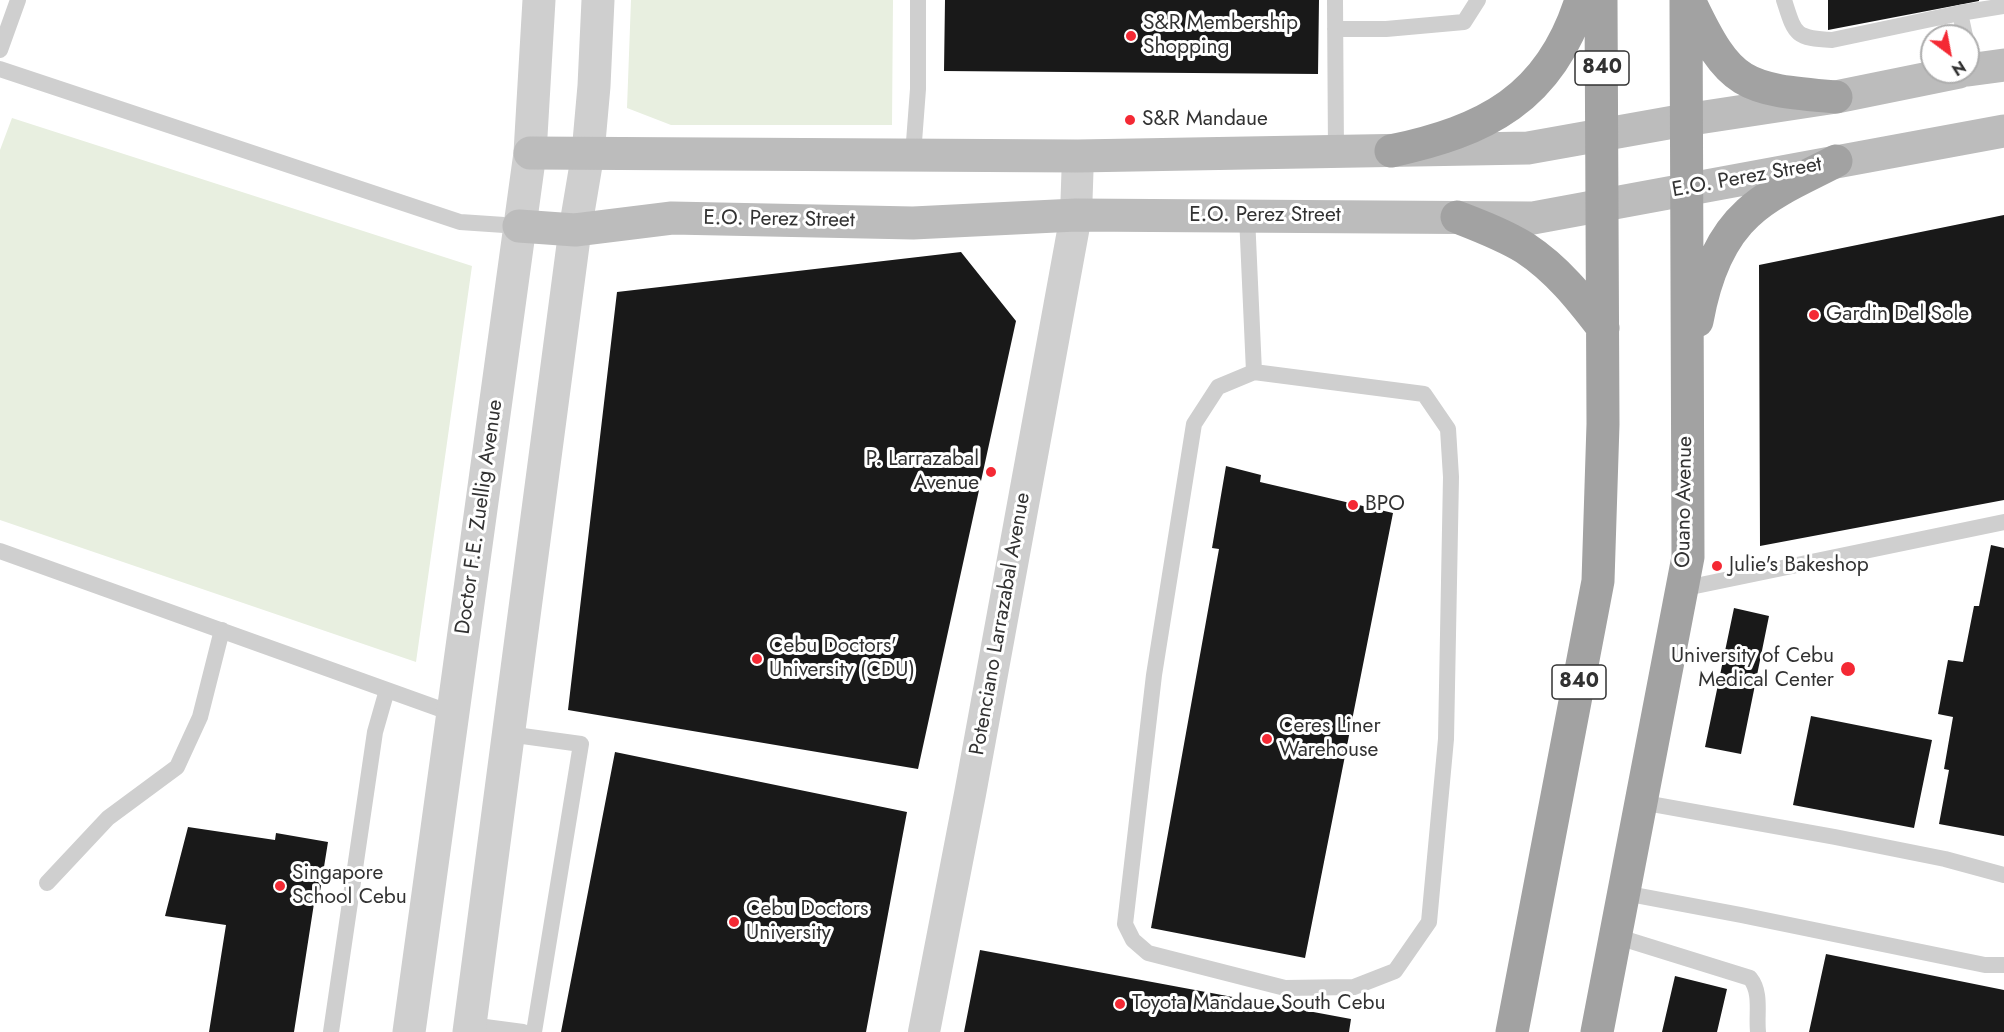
<!DOCTYPE html>
<html>
<head>
<meta charset="utf-8">
<style>
	body { margin:0 }
	#map { position:relative; width:2004px; height:1032px; overflow:hidden; background:#fff; font-family:Jost,sans-serif }
	canvas { display:block }
	.north { position:absolute; left:1920px; top:24px; width:60px; height:60px; box-sizing:border-box; background:#fff; border:2px solid #adadad; border-radius:50%; rotate:148deg; font-size:16px; font-weight:700; line-height:24px; text-align:center; color:#323232 }
	.north::after { content:''; display:block; margin:auto; width:21px; height:27px; background:#f42934; clip-path:polygon(50% 0,100% 100%,50% 72%,0 100%) }
</style>
</head>
<body>
<div id="map">
<canvas width="2004" height="1032"></canvas>
<div class="north">N</div>
</div>
<script>
const context = document.querySelector('canvas').getContext('2d');
context.lineJoin = 'round';
function fillPath(path, color) { context.fillStyle = color; context.fill(path, 'evenodd'); }
function stroke(path, color, width, dash) { context.strokeStyle = color; context.lineWidth = width; context.lineCap = dash ? 'butt' : 'round'; context.setLineDash(dash || []); context.stroke(path); }
function write(font, color, halo, rows, align = 'center') {
  context.font = font + ' Jost,sans-serif'; context.lineWidth = 6; context.setLineDash([]); context.textBaseline = 'middle'; context.strokeStyle = halo; context.fillStyle = color; for (const [text, x, y, turn = 0] of rows) {
    context.save(); context.translate(x, y); context.rotate((+turn || 0) * Math.PI / 180); context.textAlign = isNaN(turn) ? turn : align; if (halo) context.strokeText(text, 0, 0); context.fillText(text, 0, 0); context.restore();
  }
}
const green = new Path2D(`
	M 631,0 L 893,0 L 892,125 L 671,125 L 627,108 Z
	M 12,118 L 472,266 L 416,662 L 0,520 L 0,150 Z`);
const building = new Path2D(`
	M 945,0 L 1319,0 L 1318,74 L 944,71 Z
	M 1828,0 L 1979,0 L 1979,1 L 1828,30 Z
	M 2004,215 L 2004,500 L 1760,546 L 1759,265 Z
	M 961,252 L 1016,321 L 918,769 L 568,710 L 617,292 Z
	M 1226,466 L 1261,475 L 1260,482 L 1393,513 L 1305,958 L 1151,928 L 1219,549 L 1212,548 Z
	M 1991,545 L 2004,548 L 2004,836 L 1939,824 L 1949,770 L 1944,769 L 1953,717 L 1938,714 L 1948,660 L 1963,662 L 1974,606 L 1979,606 Z
	M 1734,608 L 1769,616 L 1741,754 L 1705,747 Z
	M 1811,716 L 1932,740 L 1914,828 L 1793,805 Z
	M 615,752 L 907,812 L 866,1032 L 561,1032 Z
	M 188,827 L 275,840 L 276,833 L 328,842 L 319,898 L 315,897 L 294,1032 L 209,1032 L 226,925 L 165,916 Z
	M 980,950 L 1351,1019 L 1349,1032 L 964,1032 Z
	M 1826,954 L 2004,990 L 2004,1032 L 1809,1032 Z
	M 1675,976 L 1727,989 L 1717,1032 L 1662,1032 Z`);
const service = new Path2D(`
	M 1335,0 L 1336,152
	M 1784,0 C 1795,34 1794,38 1832,40 L 1960,13 L 1965,36
	M 1960,13 L 2004,6
	M 1335,29 L 1386,29 L 1464,22 L 1478,0
	M 1968,47 L 1973,69
	M 0,50 L 18,0
	M 0,69 L 460,222 L 519,226
	M 913,155 L 918,89 L 918,0
	M 1247,216 L 1254,372 L 1424,394 L 1448,429 L 1451,477 L 1446,739 L 1429,922 L 1395,971 L 1354,987 L 1285,988 L 1148,953 L 1133,940 L 1125,924 L 1154,675 L 1194,424 L 1218,387 L 1254,372
	M 0,551 L 454,714
	M 1681,589 L 2004,522
	M 508,734 L 581,744 L 534,1032
	M 1640,802 L 1835,837 L 1945,859 L 2004,875
	M 47,883 L 108,818 L 177,767 L 200,717 L 222,630
	M 1624,893 L 1741,915 L 1985,965 L 2004,965
	M 1615,936 L 1750,978 C 1762,993 1756,1014 1758,1032
	M 470,1025 L 523,1032
	M 331,1032 L 375,732 L 387,690`);
const minor = new Path2D(`
	M 924,1032 L 970,794 L 1076,215 L 1078,156`);
const tertiary = new Path2D(`
	M 409,1032 L 530,153 L 539,0
	M 469,1032 L 575,230 L 588,153 L 594,86 L 598,0`);
const secondary = new Path2D(`
	M 1968,70 L 2004,65
	M 530,153 L 1078,156 L 1528,148 L 1685,120 L 1836,97 L 1959,72
	M 519,226 L 575,230 L 672,218 L 913,223 L 1076,215 L 1533,218 L 2004,131`);
const trunk = new Path2D(`
	M 1689,0 C 1730,87 1743,89 1836,97
	M 1391,151 C 1485,131 1550,99 1581,0
	M 1457,217 C 1480,226 1504,235 1525,248 C 1557,269 1580,298 1603,328
	M 1697,321 C 1704,282 1718,240 1748,213 C 1771,191 1808,176 1836,161
	M 1512,1032 L 1598,581 L 1603,424 L 1601,0
	M 1597,1032 L 1688,557 L 1686,0`);
const markers = [
	[1131,36,6,"#f42934"],
	[1130,120,6,"#f42934"],
	[1814,315,6,"#f42934"],
	[991,472,6,"#f42934"],
	[1353,505,6,"#f42934"],
	[1717,566,6,"#f42934"],
	[757,659,6,"#f42934"],
	[1848,669,8,"#f42934"],
	[1267,739,6,"#f42934"],
	[280,886,6,"#f42934"],
	[734,922,6,"#f42934"],
	[1120,1004,6,"#f42934"]
];
const shields = [
	[1602,68,54],
	[1579,682,54]
];
const shieldNames = [
	["840",1602,68],
	["840",1579,682]
];
const poiNames = [
	["S&R Membership",1143,24],
	["Shopping",1143,48],
	["S&R Mandaue",1142,120],
	["Gardin Del Sole",1826,315],
	["P. Larrazabal",979,460,"right"],
	["Avenue",979,484,"right"],
	["BPO",1365,505],
	["Julie's Bakeshop",1729,566],
	["Cebu Doctors'",769,647],
	["University (CDU)",769,671],
	["University of Cebu",1834,657,"right"],
	["Medical Center",1834,681,"right"],
	["Ceres Liner",1279,727],
	["Warehouse",1279,751],
	["Singapore",292,874],
	["School Cebu",292,898],
	["Cebu Doctors",746,910],
	["University",746,934],
	["Toyota Mandaue South Cebu",1132,1004]
];
const streetNames = [
	["E.O. Perez Street",1747,178,-10],
	["E.O. Perez Street",1265,216],
	["E.O. Perez Street",779,220,1],
	["Ouano Avenue",1685,502,-89],
	["Doctor F.E. Zuellig Avenue",480,517,-82],
	["Potenciano Larrazabal Avenue",1001,624,-80]
];
fillPath(green, '#e8efe0');
fillPath(building, '#191919');
stroke(service, '#cfcfcf', 16);
stroke(minor, '#cfcfcf', 32);
stroke(tertiary, '#cfcfcf', 33);
stroke(secondary, '#bcbcbc', 33);
stroke(trunk, '#a2a2a2', 33);
for (const [x, y, r, color] of markers) { const dot = new Path2D(); dot.arc(x, y, r, 0, 2 * Math.PI); context.fillStyle = color; context.fill(dot); stroke(dot, '#fff', 2); }
for (const [x, y, w] of shields) { const box = new Path2D(); box.roundRect(x - w / 2, y - 17, w, 34, 4.5); context.fillStyle = '#fff'; context.fill(box); stroke(box, '#323232', 1.5); }
write('bold 20px', '#323232', null, shieldNames);
write('21px', '#323232', '#fff', poiNames, 'left');
write('21px', '#323232', '#fff', streetNames);
</script>
</body>
</html>
